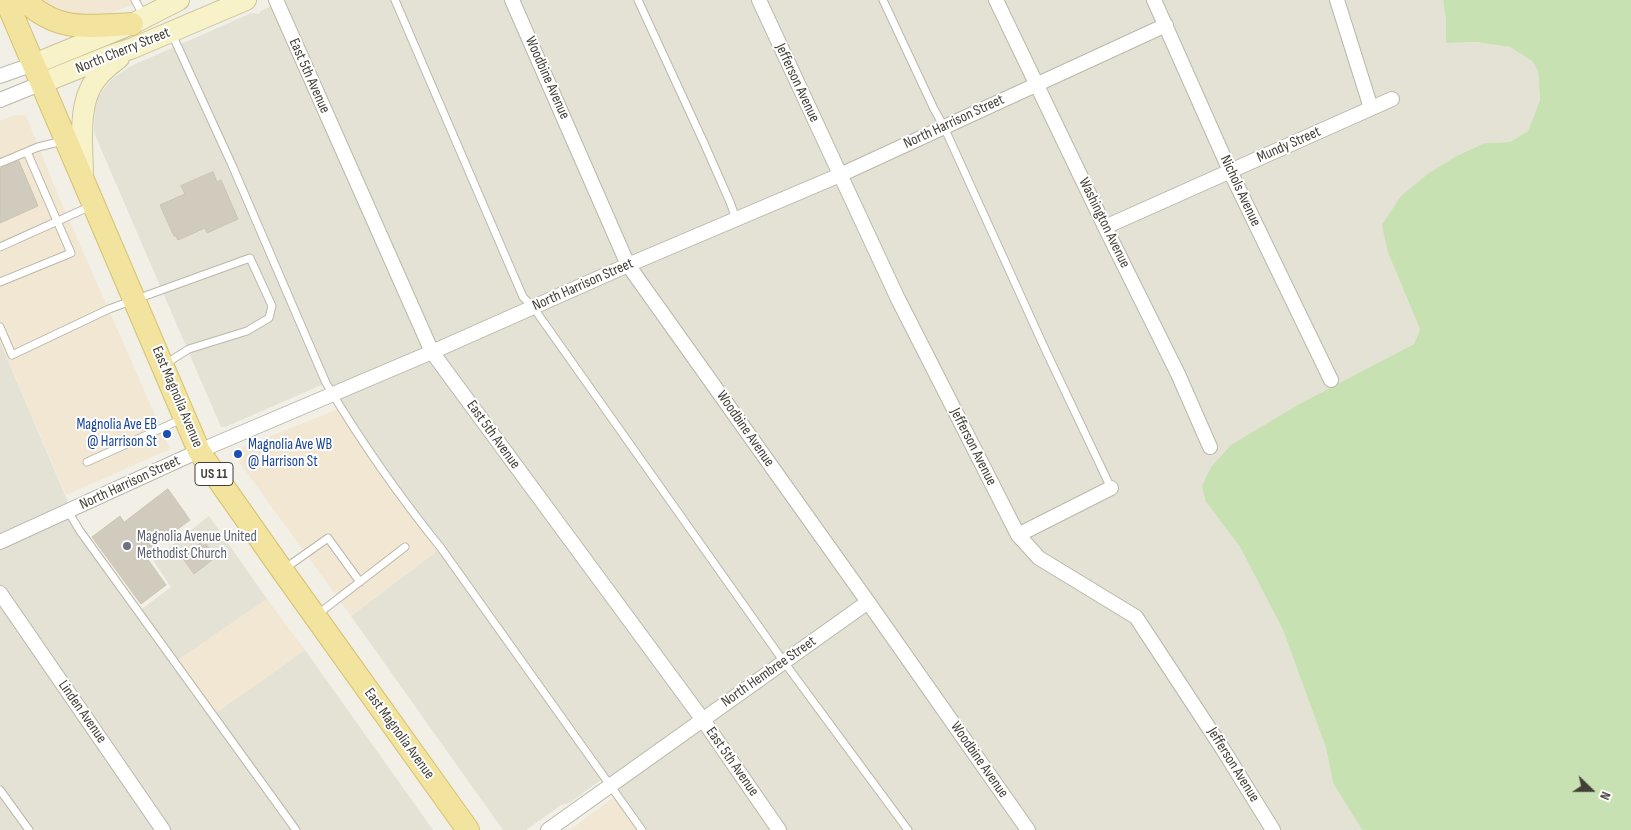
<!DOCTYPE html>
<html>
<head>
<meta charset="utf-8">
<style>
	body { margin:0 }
	#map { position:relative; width:1631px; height:830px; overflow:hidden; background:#f1efe6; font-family:"Sofia Sans Condensed",sans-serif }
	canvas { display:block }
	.north { position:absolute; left:1566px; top:765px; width:50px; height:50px; -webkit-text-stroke:4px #fff; paint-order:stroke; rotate:112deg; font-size:14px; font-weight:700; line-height:20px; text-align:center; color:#433f36 }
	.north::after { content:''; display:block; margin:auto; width:18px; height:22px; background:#433f36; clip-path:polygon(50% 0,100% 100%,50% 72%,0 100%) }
</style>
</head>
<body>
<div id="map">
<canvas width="1631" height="830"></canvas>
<div class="north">N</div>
</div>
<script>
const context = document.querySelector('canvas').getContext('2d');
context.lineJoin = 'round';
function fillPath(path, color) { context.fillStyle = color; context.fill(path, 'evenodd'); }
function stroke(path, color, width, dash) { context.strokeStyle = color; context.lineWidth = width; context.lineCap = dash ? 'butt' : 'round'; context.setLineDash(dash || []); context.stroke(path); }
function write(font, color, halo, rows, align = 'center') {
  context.font = font + ' "Sofia Sans Condensed",sans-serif'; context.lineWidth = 4; context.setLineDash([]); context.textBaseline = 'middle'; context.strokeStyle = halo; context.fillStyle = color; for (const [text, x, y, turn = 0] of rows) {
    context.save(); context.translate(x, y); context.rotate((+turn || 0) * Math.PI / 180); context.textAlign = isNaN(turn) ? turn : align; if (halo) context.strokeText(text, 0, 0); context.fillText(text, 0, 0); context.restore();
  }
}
const residential = new Path2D(`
	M 285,0 L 1443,0 L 1446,21 L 1447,43 L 1476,42 L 1510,47 L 1532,61 L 1538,71 L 1540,100 L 1528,131 L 1510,142 L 1485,143 L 1388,253 L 1420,329 L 1414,344 L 1303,402 L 1206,502 L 1240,547 L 1283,630 L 1326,748 L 1333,783 L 1362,830 L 642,830 L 605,777 L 569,803 L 561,805 L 526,830 L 503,830 L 351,616 L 441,548 L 326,383 L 225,427 L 221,427 L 95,135 L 94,128 L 95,107 L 97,98 L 111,80 L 129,67 L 247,15 L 251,13 L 259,14 L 261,11 Z
	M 0,342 L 76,521 L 139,611 L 171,587 L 153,560 L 209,516 L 267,599 L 175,662 L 213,715 L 305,650 L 433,830 L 0,830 Z`);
const commercial = new Path2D(`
	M 41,0 L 143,0 L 109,14 L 93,17 L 69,18 Z
	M 15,115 L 22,115 L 26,116 L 59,197 L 170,449 L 66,495 L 0,342 L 0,121 Z
	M 341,408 L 441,548 L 351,616 L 237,459 L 237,454 L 243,447 Z
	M 267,599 L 305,650 L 213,715 L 175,662 Z
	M 618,794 L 642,830 L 570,830 Z`);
const green = new Path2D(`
	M 1443,0 L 1631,0 L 1631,830 L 1362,830 L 1333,783 L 1326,748 L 1283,630 L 1240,547 L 1206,502 L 1202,486 L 1211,467 L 1231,445 L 1303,402 L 1414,344 L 1420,329 L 1388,253 L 1382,225 L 1401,196 L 1429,173 L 1457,156 L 1485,143 L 1510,142 L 1528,131 L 1540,100 L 1538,71 L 1532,61 L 1510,47 L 1476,42 L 1446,43 L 1446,21 Z`);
const building = new Path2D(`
	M 19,161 L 38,206 L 0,223 L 0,169 Z
	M 213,172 L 217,182 L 221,180 L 238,219 L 207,233 L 205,228 L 178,240 L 176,236 L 174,236 L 160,205 L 185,194 L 181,186 Z
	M 168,489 L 190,520 L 144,554 L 166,585 L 141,604 L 92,537 L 120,516 L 124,522 Z
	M 201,543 L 203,546 L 206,544 L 215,556 L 211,559 L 212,560 L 194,574 L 182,557 Z`);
const service = new Path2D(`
	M 135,0 L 143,15
	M 395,0 L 523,297 L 533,307 L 784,662 L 908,830
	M 638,0 L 704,143 L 730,202 L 736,219
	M 883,0 L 934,109 L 944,127 L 1045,349 L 1111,488
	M 171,32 L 232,165 L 326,383 C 360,440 399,496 441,548 L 642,830
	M 0,163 L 38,147 L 63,141
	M 0,247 L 91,206
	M 0,282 L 71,253 L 27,152
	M 0,327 L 12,355 L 109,309 L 250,258 L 272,306 L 269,318 L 247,331 L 189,349 L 165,364
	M 87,462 L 182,419
	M 68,511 L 80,531 L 296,830
	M 284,569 L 328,538 L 360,582
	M 318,614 L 405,547
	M 0,790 L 29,830`);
const minor = new Path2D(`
	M 276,0 L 432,352 L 703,720 L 779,830
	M 512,0 L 628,265 L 868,602 L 1028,830
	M 759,0 L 898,299 L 1018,535 L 1039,558 L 1136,617 L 1224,751 L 1273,830
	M 996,0 L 1105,227 L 1178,374 L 1210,447
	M 1154,0 L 1230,171 L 1331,380
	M 1337,0 L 1371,108
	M 0,76 L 34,64
	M 0,100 L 42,83
	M 1105,227 L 1392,99
	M 1018,535 L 1111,488
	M 0,542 L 199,451 L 432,352 L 628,265 L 840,175 L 1166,25
	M 0,593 L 163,830
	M 548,830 L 868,602`);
const secondary = new Path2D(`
	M 34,64 L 132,24 L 179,0
	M 42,83 L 109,56 L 133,48 L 246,0
	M 83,178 C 83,152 78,113 90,89 C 96,76 108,66 119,58`);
const primary = new Path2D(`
	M 6,0 L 199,451 L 211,469 L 282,570 L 468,830
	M 24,0 C 59,33 87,26 132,24`);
const markers = [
	[167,434,5,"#1a4fb4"],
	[238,454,5,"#1a4fb4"],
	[127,546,5,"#6b7280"]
];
const shields = [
	[214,474,38]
];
const shieldNames = [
	["US 11",214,474]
];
const streetNames = [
	["North Cherry Street",123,51,-22],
	["East 5th Avenue",309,76,66],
	["Woodbine Avenue",547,78,66],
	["Jefferson Avenue",797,83,65],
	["North Harrison Street",954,122,-25],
	["Mundy Street",1289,145,-24],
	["Nichols Avenue",1240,191,65],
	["Washington Avenue",1104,223,64],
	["North Harrison Street",583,285,-24],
	["East Magnolia Avenue",177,397,67],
	["Woodbine Avenue",745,429,55],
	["East 5th Avenue",493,435,54],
	["Jefferson Avenue",973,447,63],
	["North Harrison Street",130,483,-25],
	["North Hembree Street",769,672,-35],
	["Linden Avenue",82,712,55],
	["East Magnolia Avenue",399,734,54],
	["Woodbine Avenue",979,760,55],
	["East 5th Avenue",732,762,55],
	["Jefferson Avenue",1233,765,58]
];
const transitNames = [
	["Magnolia Ave EB",157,425],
	["@ Harrison St",157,442],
	["Magnolia Ave WB",248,445,"left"],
	["@ Harrison St",248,462,"left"]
];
const worshipNames = [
	["Magnolia Avenue United",137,537],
	["Methodist Church",137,554]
];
fillPath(residential, '#e4e1d5');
fillPath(commercial, '#f1e7d3');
fillPath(green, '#c7e1b3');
fillPath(building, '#d1cbbd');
stroke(building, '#cbc4b1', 1);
stroke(service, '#bbb7aa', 9);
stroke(minor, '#bbb7aa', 16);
stroke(secondary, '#ccc49a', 22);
stroke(primary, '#d5c270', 24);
stroke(service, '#fff', 7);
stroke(minor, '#fff', 14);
stroke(secondary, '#f8f2c9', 20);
stroke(primary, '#f2e39e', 22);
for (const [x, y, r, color] of markers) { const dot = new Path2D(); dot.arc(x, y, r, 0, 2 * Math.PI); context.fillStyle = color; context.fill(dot); stroke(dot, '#fff', 2); }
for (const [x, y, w] of shields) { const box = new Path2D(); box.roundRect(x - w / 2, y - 11.5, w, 23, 4); context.fillStyle = '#fff'; context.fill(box); stroke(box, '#433f36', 1); }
write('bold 14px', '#433f36', null, shieldNames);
write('15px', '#433f36', '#fff', streetNames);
write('15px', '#164399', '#fff', transitNames, 'right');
write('15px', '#5b616d', '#fff', worshipNames, 'left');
</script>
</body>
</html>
